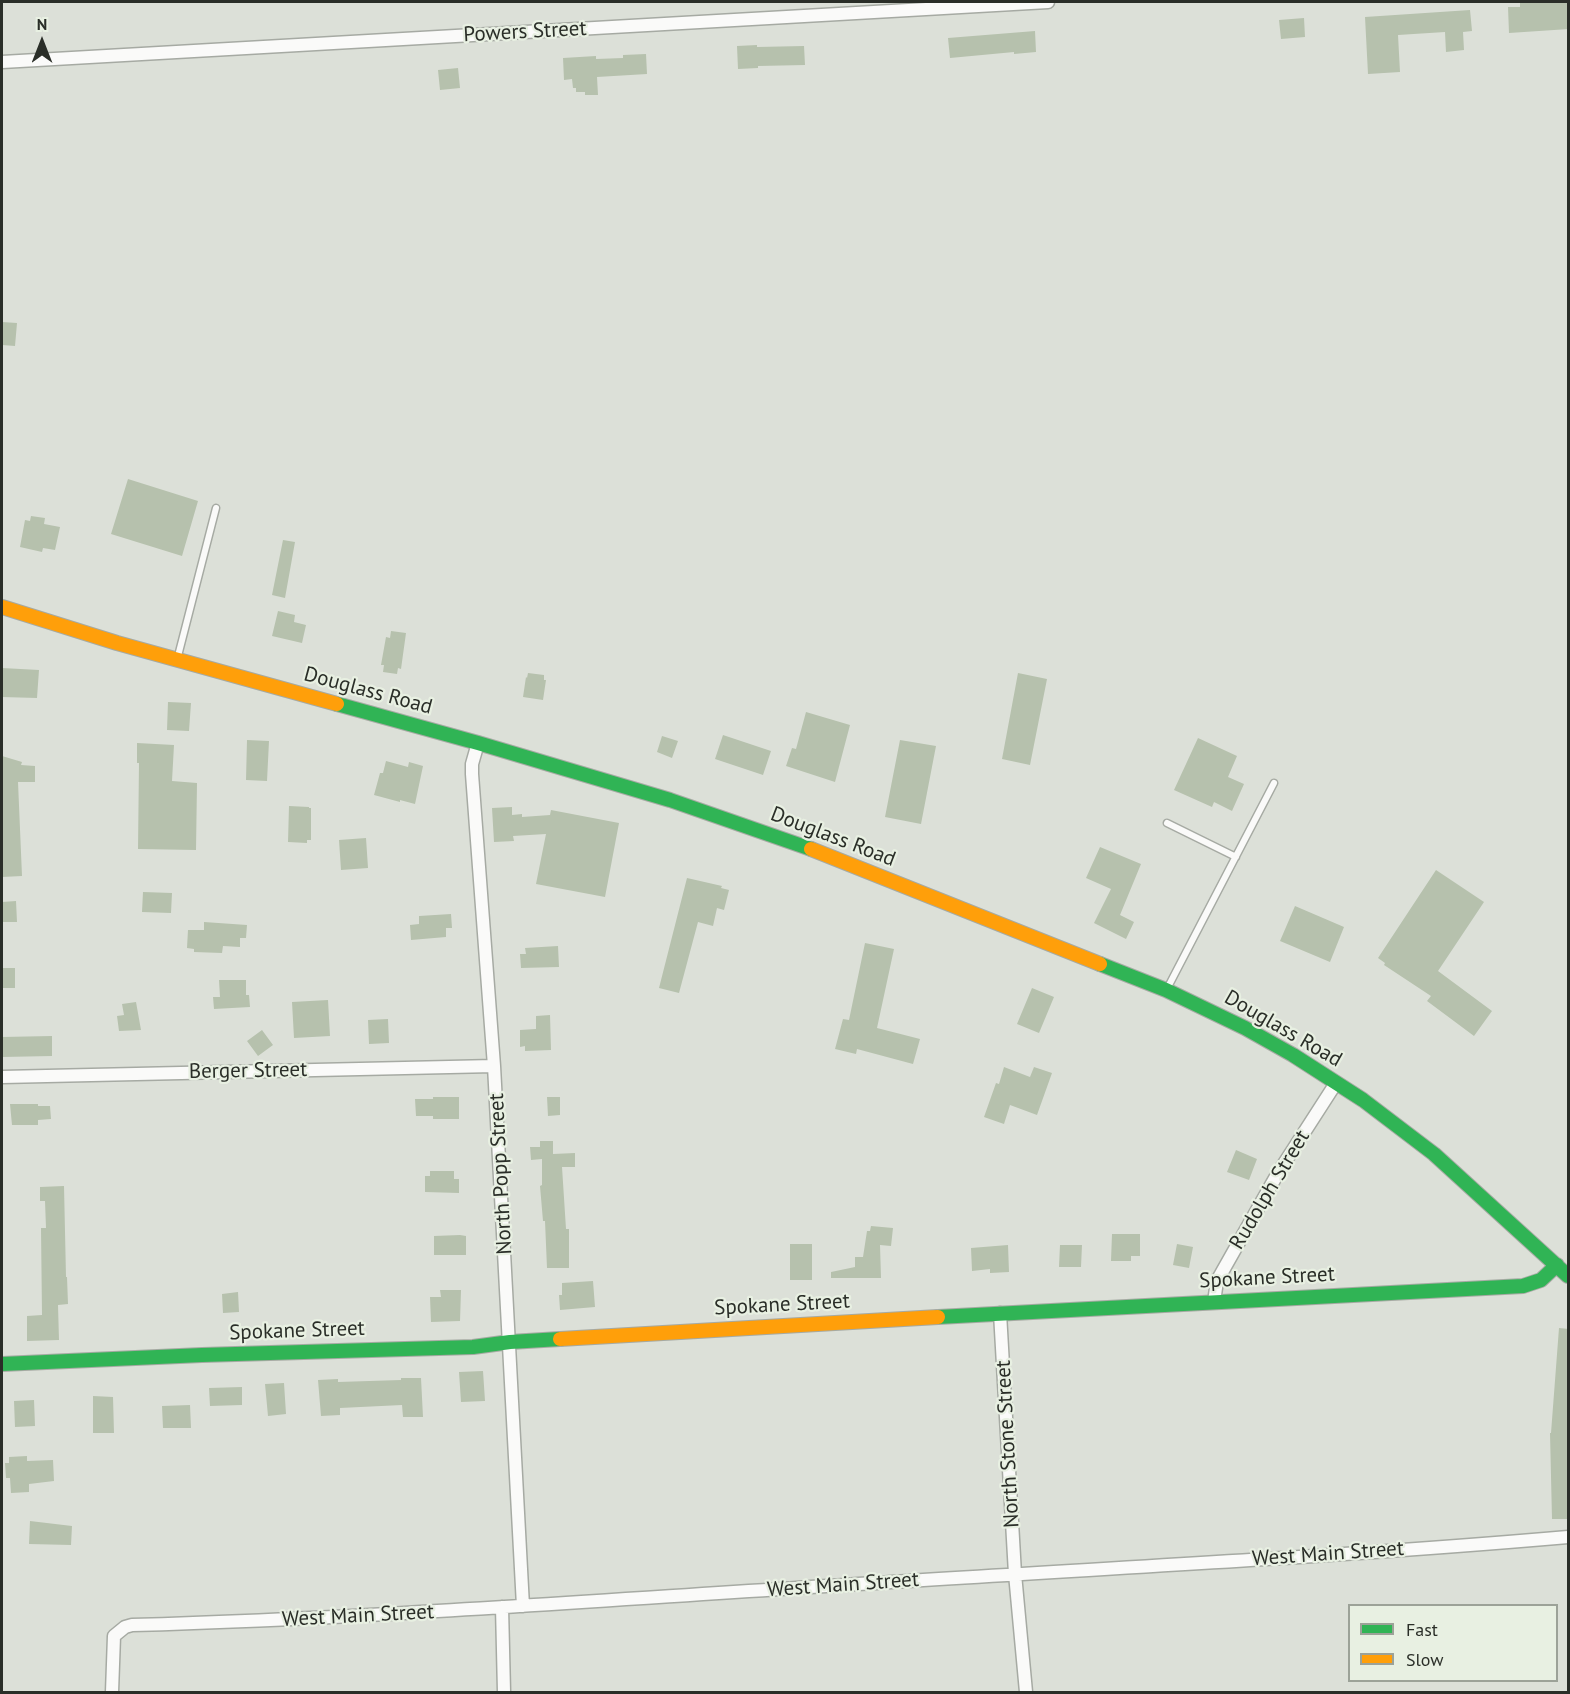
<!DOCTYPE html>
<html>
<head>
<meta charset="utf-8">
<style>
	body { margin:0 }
	#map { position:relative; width:1570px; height:1694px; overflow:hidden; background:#dce0d8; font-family:"PT Sans",sans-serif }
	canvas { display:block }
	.frame { position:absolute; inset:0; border:3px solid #2a2e28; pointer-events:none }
	.legend { position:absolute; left:1348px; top:1604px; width:210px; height:78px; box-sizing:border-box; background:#e8f0e2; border:2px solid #9ca298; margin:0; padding:8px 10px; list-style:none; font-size:18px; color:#2a2e28 }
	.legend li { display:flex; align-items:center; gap:12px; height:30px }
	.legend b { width:30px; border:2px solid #9ca298 }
	.north { position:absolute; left:12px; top:12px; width:60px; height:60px; -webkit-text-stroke:4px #e8f0e2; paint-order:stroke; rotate:0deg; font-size:16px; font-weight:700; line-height:24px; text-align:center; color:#2a2e28 }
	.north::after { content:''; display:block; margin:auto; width:21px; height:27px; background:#2a2e28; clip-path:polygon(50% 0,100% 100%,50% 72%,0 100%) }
</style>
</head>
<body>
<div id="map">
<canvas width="1570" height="1694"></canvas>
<div class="frame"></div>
<ul class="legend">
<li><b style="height:8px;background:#30b455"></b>Fast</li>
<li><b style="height:8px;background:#ff9f0a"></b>Slow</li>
</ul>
<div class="north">N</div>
</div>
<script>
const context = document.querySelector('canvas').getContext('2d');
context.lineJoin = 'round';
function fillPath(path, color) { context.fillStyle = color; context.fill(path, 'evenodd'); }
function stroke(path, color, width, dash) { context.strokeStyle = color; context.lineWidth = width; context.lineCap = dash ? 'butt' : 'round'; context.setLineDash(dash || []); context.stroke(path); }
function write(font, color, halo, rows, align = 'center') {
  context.font = font + ' "PT Sans",sans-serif'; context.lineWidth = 4.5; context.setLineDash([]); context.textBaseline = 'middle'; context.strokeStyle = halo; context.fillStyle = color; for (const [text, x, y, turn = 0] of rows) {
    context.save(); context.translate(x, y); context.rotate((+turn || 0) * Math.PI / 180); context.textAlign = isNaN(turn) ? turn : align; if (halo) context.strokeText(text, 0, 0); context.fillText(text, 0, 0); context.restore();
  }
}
const building = new Path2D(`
	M 1520,2 L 1535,2 L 1535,3 L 1569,2 L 1569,29 L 1509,33 L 1508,7 L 1520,7 Z
	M 1470,10 L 1472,31 L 1463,32 L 1464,50 L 1446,52 L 1445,32 L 1398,35 L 1400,72 L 1368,74 L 1365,17 Z
	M 1304,18 L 1305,37 L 1281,39 L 1279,20 Z
	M 1035,31 L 1036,52 L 1014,54 L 1014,52 L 950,58 L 948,38 Z
	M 757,45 L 757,47 L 804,46 L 805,65 L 758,66 L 758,68 L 738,69 L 737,46 Z
	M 646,54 L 647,74 L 597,77 L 598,95 L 585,95 L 585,92 L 576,92 L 576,88 L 573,88 L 572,79 L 564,80 L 563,58 L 596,56 L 596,59 L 623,58 L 623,55 Z
	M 458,68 L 460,88 L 440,90 L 438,70 Z
	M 2,322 L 17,323 L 15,346 L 2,345 Z
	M 128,479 L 198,501 L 182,556 L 111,534 Z
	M 31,516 L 45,518 L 44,524 L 60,527 L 55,550 L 43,548 L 42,552 L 20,547 L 25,520 L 30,521 Z
	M 283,540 L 295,542 L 285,598 L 272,595 Z
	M 278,611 L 295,615 L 294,622 L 306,625 L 302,643 L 272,636 Z
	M 391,631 L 406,633 L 401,669 L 398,668 L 397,674 L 383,672 L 384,665 L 381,665 L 386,637 L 390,638 Z
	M 2,668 L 39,670 L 37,698 L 2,697 Z
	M 528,673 L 544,675 L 544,680 L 546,680 L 543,700 L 523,697 L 526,677 L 527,678 Z
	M 1018,673 L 1047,679 L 1030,765 L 1002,759 Z
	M 168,702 L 191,703 L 189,731 L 167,730 Z
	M 806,712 L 850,725 L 835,782 L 786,766 L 792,748 L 796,749 Z
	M 723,735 L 771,751 L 763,775 L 715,759 Z
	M 662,736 L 678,741 L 672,758 L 657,752 Z
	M 1198,738 L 1237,756 L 1228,777 L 1244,784 L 1232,811 L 1214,802 L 1212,807 L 1174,790 Z
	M 247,740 L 269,741 L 267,781 L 246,780 Z
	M 900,740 L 936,746 L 921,824 L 885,817 Z
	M 137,743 L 174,745 L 172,781 L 197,783 L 196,850 L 138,849 L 139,763 L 137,763 Z
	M 2,756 L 22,762 L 21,765 L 35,766 L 35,782 L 18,782 L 22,876 L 2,877 Z
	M 386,761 L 408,767 L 409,762 L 423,766 L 415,804 L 400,800 L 400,802 L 374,795 L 380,773 L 383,773 Z
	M 289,806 L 309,807 L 309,808 L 311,808 L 311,840 L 307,840 L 307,843 L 288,842 Z
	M 512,807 L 512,815 L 522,814 L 522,817 L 550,815 L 551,810 L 619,823 L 605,897 L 536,884 L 546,834 L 513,836 L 514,841 L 494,842 L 492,808 Z
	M 366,838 L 368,868 L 341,870 L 339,840 Z
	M 1100,847 L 1141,864 L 1120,915 L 1134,922 L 1126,939 L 1094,923 L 1111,889 L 1086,878 Z
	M 1436,870 L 1484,902 L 1438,971 L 1492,1011 L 1474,1036 L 1427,1001 L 1431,996 L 1384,965 L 1385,963 L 1378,958 Z
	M 687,878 L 722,886 L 721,888 L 729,890 L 724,910 L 717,908 L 713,926 L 698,922 L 679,993 L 659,988 Z
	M 143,892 L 172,893 L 171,913 L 142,912 Z
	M 16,901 L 17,922 L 2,922 L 2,902 Z
	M 1295,906 L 1344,927 L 1330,962 L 1280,941 Z
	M 451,914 L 452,928 L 446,928 L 446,937 L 411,940 L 410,925 L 419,924 L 419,916 Z
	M 204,922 L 247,925 L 246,938 L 240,938 L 240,947 L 223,946 L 222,953 L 194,952 L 194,949 L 187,948 L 188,930 L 204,930 Z
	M 865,943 L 894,949 L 877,1028 L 920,1039 L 913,1064 L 857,1049 L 856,1054 L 835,1049 L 843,1019 L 849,1020 Z
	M 558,946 L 559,967 L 521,968 L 520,954 L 526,954 L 525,948 Z
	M 2,968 L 15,968 L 15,988 L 2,988 Z
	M 219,980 L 246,980 L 246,995 L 249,995 L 250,1007 L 214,1009 L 213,997 L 220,997 Z
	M 1032,988 L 1054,997 L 1039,1033 L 1017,1024 Z
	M 328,1000 L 330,1036 L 294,1038 L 292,1002 Z
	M 136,1002 L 141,1030 L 119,1031 L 117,1016 L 124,1015 L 122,1004 Z
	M 550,1015 L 551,1050 L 525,1051 L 525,1046 L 520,1047 L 520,1030 L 536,1029 L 536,1016 Z
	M 388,1019 L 389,1043 L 369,1044 L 368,1020 Z
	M 262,1030 L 273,1045 L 258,1056 L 247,1041 Z
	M 52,1036 L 52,1056 L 2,1057 L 2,1037 Z
	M 1004,1067 L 1030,1077 L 1034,1067 L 1052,1073 L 1037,1115 L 1010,1105 L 1004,1124 L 984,1117 L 996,1083 L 999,1084 Z
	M 433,1097 L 459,1097 L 459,1119 L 433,1119 L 433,1116 L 416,1116 L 415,1099 L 433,1099 Z
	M 547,1097 L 560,1097 L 560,1115 L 548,1116 Z
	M 10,1104 L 38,1104 L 38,1106 L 50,1106 L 51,1119 L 38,1120 L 38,1125 L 12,1125 Z
	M 540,1141 L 553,1141 L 553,1154 L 575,1153 L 575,1167 L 562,1167 L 566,1229 L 569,1229 L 569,1268 L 547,1268 L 545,1221 L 543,1221 L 540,1186 L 542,1185 L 542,1159 L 531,1160 L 530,1147 L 540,1147 Z
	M 1236,1150 L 1257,1159 L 1249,1180 L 1227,1172 Z
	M 430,1171 L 454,1171 L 454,1179 L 459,1179 L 459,1193 L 425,1192 L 425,1176 L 430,1176 Z
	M 64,1186 L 66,1277 L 67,1277 L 68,1304 L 58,1305 L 59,1340 L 27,1341 L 27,1316 L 42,1315 L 41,1228 L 46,1228 L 45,1201 L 40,1201 L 40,1187 Z
	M 871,1226 L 893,1228 L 891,1246 L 880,1245 L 881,1278 L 831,1278 L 831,1272 L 855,1267 L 855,1257 L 863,1257 L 867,1231 L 870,1231 Z
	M 1112,1234 L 1140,1234 L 1140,1256 L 1131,1256 L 1131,1261 L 1111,1261 Z
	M 460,1235 L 466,1236 L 466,1255 L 434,1255 L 434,1236 Z
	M 790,1244 L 812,1244 L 812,1280 L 790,1280 Z
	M 1177,1244 L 1193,1247 L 1189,1268 L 1173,1265 Z
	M 1008,1245 L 1009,1272 L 990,1273 L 990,1269 L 972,1271 L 971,1248 Z
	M 1060,1245 L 1082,1245 L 1081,1267 L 1059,1267 Z
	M 593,1281 L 595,1307 L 560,1310 L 559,1295 L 562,1295 L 562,1283 Z
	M 440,1290 L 461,1290 L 460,1321 L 431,1322 L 430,1297 L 441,1297 Z
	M 238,1292 L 239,1312 L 223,1313 L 222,1294 Z
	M 1559,1328 L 1569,1329 L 1569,1519 L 1552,1519 L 1550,1433 L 1551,1433 Z
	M 483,1371 L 485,1401 L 461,1402 L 459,1372 Z
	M 401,1378 L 421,1378 L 423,1417 L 403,1417 L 402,1405 L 340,1408 L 340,1415 L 321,1416 L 318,1380 L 338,1379 L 338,1382 L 401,1380 Z
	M 284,1383 L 286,1414 L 268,1416 L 265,1384 Z
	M 242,1387 L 242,1405 L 210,1406 L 209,1388 Z
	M 93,1396 L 113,1397 L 114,1433 L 93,1433 Z
	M 34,1400 L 35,1426 L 15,1427 L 14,1401 Z
	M 190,1405 L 191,1428 L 163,1428 L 162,1406 Z
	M 27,1456 L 27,1461 L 53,1460 L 54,1481 L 29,1484 L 29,1492 L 11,1493 L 10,1478 L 6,1478 L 5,1463 L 9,1463 L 9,1457 Z
	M 30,1521 L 72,1526 L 71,1545 L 29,1544 Z`);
const lane = new Path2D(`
	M 178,656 L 216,508
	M 1167,823 L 1236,857
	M 1168,987 L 1274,783`);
const street = new Path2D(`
	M 2,62 L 1048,2
	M 478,743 L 472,764 L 472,774 L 494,1066 L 523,1606
	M 2,1077 L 494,1066
	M 1214,1302 L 1217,1281 L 1278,1173 L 1336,1083
	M 1000,1313 L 1015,1574 L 1026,1692
	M 502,1607 L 504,1692
	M 112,1692 L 114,1636 L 125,1627 L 132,1625 C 380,1618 628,1598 876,1583 C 1107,1568 1338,1557 1568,1537`);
const fast = new Path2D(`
	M 337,704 L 478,743 L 670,800 L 811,849
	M 1100,964 L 1166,990 L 1245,1028 L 1293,1055 L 1363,1100 L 1434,1154 L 1568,1276
	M 938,1317 L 1523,1286 L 1541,1280 L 1557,1265
	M 2,1364 L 202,1355 L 473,1347 L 510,1342 L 560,1339`);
const slow = new Path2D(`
	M 2,607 L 117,643 L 337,704
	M 811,849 L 1100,964
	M 560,1339 L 938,1317`);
const streetNames = [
	["Powers Street",525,32,-3],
	["Douglass Road",368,691,15],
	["Douglass Road",833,837,21],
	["Douglass Road",1283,1029,30],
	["Berger Street",248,1071,-1],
	["North Popp Street",501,1174,-93],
	["Rudolph Street",1270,1190,-59],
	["Spokane Street",1267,1278,-3],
	["Spokane Street",782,1305,-3],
	["Spokane Street",297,1331,-2],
	["North Stone Street",1008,1444,-93],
	["West Main Street",1328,1554,-4],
	["West Main Street",843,1585,-4],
	["West Main Street",358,1616,-3]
];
fillPath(building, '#b6c1ad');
stroke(lane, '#a6aaa3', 9);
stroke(street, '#a6aaa3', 15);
stroke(fast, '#a6aaa3', 16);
stroke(slow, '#a6aaa3', 16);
stroke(lane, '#fafaf9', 6);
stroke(street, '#fafaf9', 12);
stroke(fast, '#30b455', 14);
stroke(slow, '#ff9f0a', 14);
write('21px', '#2a2e28', '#e8f0e2', streetNames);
</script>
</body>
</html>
